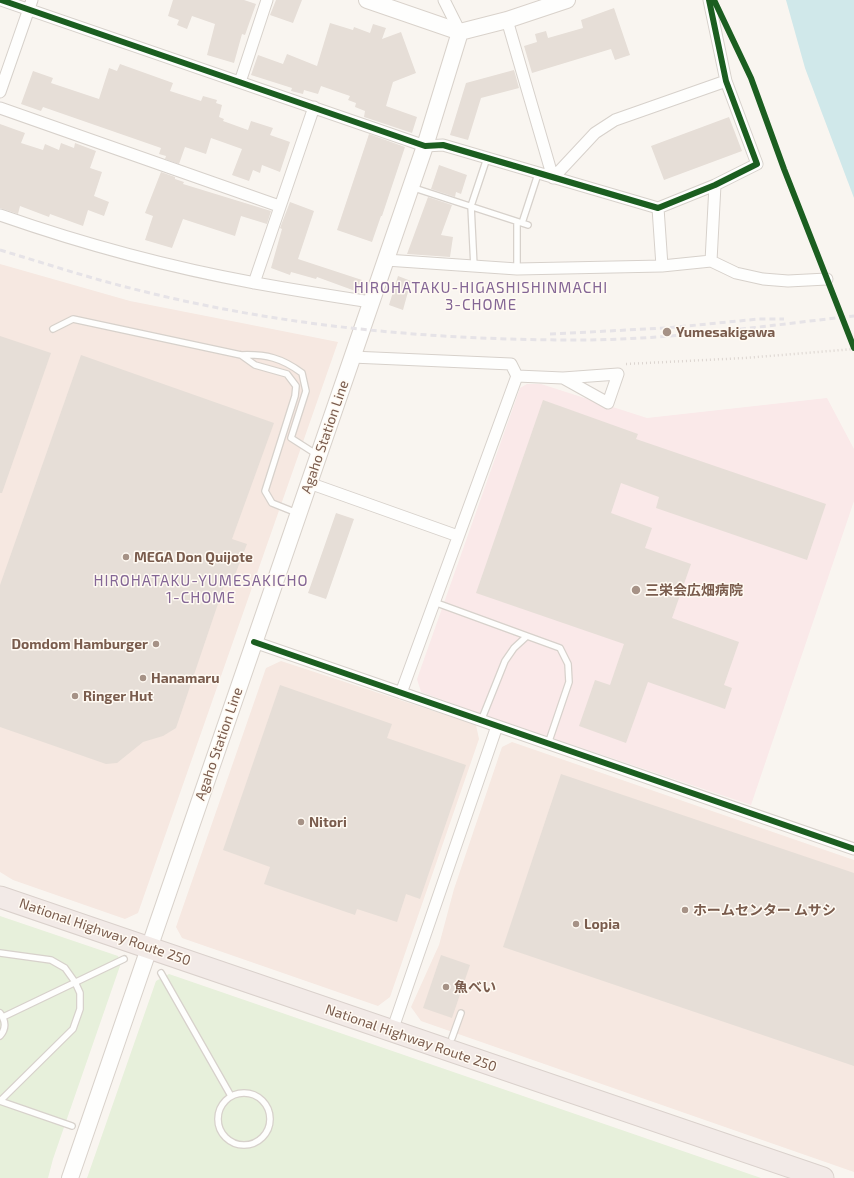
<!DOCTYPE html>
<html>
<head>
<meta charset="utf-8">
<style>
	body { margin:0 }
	canvas { display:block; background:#f9f5f0 }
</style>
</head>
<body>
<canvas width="854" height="1178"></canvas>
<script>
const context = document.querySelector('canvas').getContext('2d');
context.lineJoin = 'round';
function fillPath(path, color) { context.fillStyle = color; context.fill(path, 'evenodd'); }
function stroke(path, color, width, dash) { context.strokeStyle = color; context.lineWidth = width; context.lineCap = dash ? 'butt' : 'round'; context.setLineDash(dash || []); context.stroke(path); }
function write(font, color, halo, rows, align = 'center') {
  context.font = font + ' "Exo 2","Noto Sans JP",sans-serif'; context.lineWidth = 3; context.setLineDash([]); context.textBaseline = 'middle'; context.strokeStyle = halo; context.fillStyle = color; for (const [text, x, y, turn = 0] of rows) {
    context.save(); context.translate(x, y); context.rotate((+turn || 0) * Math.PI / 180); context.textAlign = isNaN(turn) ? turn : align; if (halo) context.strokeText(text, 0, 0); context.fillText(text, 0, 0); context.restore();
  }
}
const commercial = new Path2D(`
	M 0,264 L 130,301 L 338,342 L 138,913 L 125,919 L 13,880 L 0,872 Z
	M 281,661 L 476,725 L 479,739 L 390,997 L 378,1006 L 182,938 L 176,927 L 266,668 Z
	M 512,742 L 854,860 L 854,1172 L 421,1021 L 411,1007 L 439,945 L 454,889 L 502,747 Z`);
const medical = new Path2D(`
	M 527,384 L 541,384 L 647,418 L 827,398 L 854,449 L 854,501 L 751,805 L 484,715 L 421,692 L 417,679 L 520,388 Z`);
const green = new Path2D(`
	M 0,916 L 118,956 L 121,963 L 53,1159 L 48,1178 L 0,1178 Z
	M 169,974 L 761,1178 L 87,1178 L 156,981 Z`);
const water = new Path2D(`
	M 786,0 L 854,0 L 854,198 L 805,68 Z`);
const building = new Path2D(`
	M 173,0 L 244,0 L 256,4 L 245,35 L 242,34 L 234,63 L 207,55 L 215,24 L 192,16 L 187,29 L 177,25 L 179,20 L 168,16 Z
	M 276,0 L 302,0 L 293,23 L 270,15 Z
	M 614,8 L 630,55 L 615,60 L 611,49 L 532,73 L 524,46 L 537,42 L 535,34 L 546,31 L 548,38 L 583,28 L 581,20 Z
	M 330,23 L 353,30 L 354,27 L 370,33 L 373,24 L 386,28 L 382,39 L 401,32 L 416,73 L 393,82 L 386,106 L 417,117 L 412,133 L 364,117 L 365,111 L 355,107 L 356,103 L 348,100 L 350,96 L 321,86 L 318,94 L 304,90 L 303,94 L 291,91 L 292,88 L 251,75 L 258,55 L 283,64 L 287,54 L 317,66 Z
	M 120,64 L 173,83 L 170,91 L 201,101 L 203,96 L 217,100 L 216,103 L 222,105 L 219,117 L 224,119 L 223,121 L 248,130 L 251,121 L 273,128 L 270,135 L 290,142 L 280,172 L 262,165 L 260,173 L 253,170 L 249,181 L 232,175 L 242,149 L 211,138 L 206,154 L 185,147 L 179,164 L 165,159 L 166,156 L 159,154 L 161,148 L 43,107 L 41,111 L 21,104 L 33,71 L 53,78 L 51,83 L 99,99 L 109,68 L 117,71 Z
	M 514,70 L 519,88 L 481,98 L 468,140 L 450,135 L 466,83 Z
	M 729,117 L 742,151 L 664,180 L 651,146 Z
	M 0,124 L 25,133 L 21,143 L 43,150 L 45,144 L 59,150 L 61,143 L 74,148 L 75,143 L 96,151 L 90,168 L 102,172 L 94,196 L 109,202 L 104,216 L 88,210 L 83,226 L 50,214 L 49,217 L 20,206 L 18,214 L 0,208 Z
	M 369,134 L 405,147 L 382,216 L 381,216 L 372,242 L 337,230 Z
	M 439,165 L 467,175 L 461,194 L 456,192 L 455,197 L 431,189 Z
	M 161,172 L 175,177 L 175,179 L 184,182 L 183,184 L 271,211 L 267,224 L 241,216 L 235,236 L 183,219 L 172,248 L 145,240 L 153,216 L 145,213 Z
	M 428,197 L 452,205 L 441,235 L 453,237 L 450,257 L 407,254 Z
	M 290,202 L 314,211 L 298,259 L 362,280 L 358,292 L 317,277 L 316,279 L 291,272 L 290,275 L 271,268 L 282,229 L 280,228 Z
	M 398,276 L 411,281 L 403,310 L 389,305 Z
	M 0,336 L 51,353 L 2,493 L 0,493 Z
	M 81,355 L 274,423 L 232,539 L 247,544 L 231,585 L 225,583 L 176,728 L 163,736 L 143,742 L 117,763 L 106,764 L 0,727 L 0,585 Z
	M 543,400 L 638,434 L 636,439 L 826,504 L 807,560 L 656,508 L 659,497 L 621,483 L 611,513 L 652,528 L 645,548 L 691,564 L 672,618 L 739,642 L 724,685 L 732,688 L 725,709 L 648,682 L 626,743 L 579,726 L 595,680 L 610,685 L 624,644 L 476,593 Z
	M 336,513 L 354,519 L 326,599 L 308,593 Z
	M 280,685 L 392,724 L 387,738 L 466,765 L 420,899 L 406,894 L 397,922 L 357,909 L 355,915 L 264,884 L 270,867 L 223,850 Z
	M 561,774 L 854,873 L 854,1066 L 503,947 Z
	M 441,955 L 470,965 L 452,1018 L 423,1008 Z`);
const path = new Path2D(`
	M 730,33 L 751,78 L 784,169
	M 626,364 L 745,358 L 854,349`);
const lane = new Path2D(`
	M 411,187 L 528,225
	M 517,222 L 517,269
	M 522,223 L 538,174
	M 474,267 L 471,206 L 487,158
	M 53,329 L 73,319 L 241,355 C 266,354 282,358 302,373 L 306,391 L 291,438 L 316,454
	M 241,355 L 255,365 L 287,374 L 296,386 L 295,396 L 265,491 L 272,503 L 297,513
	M 434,602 L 527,636
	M 481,721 L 505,661 L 514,648 L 527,636 L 560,648 L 568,664 L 569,682 L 548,744
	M 0,953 L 51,960 L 65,968 L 75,982 L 80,993 L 80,1009 L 73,1029 L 0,1101
	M 161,973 L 231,1096
	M 0,1013 C 6,1021 6,1029 0,1036
	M 3,1017 L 124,959
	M 452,1038 L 461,1013
	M218 1119a26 26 0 1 1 52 0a26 26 0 1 1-52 0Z
	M 0,1101 L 72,1126`);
const street = new Path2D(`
	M 1,0 L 425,146 L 443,145 L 658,208 L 715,185 L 757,164 L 726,81 L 709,0
	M 444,0 L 460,32
	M 507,20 L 553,178
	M 240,82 L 267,0
	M 0,92 L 32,0
	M 0,108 L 279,206
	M 553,178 L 595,133 L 615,120 L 726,81
	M 0,215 C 83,244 168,267 255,283 C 293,290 332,296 371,302
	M 386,260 L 517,269 L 662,266 L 658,208
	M 711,261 L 715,185
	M 662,266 L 711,261 L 736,273 L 763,279 L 788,281 L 827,279
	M 254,283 L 314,107
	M 352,357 L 511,364 L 517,376 L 401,693
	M 517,376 L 563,378 L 608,403 L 618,374 L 563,378
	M 309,483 L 458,536
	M 254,642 L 854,849
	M 392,1031 L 497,726`);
const secondary = new Path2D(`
	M 367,0 L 460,32
	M 460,32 L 507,20 L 567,0
	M 70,1178 L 425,146 L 460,32`);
const highway = new Path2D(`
	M 0,897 L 823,1178`);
const rail = new Path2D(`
	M 0,250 C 44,263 89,278 134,289 C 278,326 429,340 577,340 C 669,340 763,326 854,316
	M 550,334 L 666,328 L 759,319 L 784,319`);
const cycleway = new Path2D(`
	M 1,0 L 425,146 L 443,145 L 658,208 L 715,185 L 757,164 L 726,81 L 709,0
	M 714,0 L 751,78 L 784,169 L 854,348
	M 254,642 L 854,849`);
const markers = [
	[667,332,5,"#a69286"],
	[126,557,4,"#a69286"],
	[636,590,5,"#a69286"],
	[156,644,4,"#a69286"],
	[143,678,4,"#a69286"],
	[75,696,4,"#a69286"],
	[301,822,4,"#a69286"],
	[685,910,4,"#a69286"],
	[576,924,4,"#a69286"],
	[446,987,4,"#a69286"]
];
const poiNames = [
	["Yumesakigawa",676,332],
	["MEGA Don Quijote",134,557],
	["三栄会広畑病院",645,590],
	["Domdom Hamburger",148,644,"right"],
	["Hanamaru",151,678],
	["Ringer Hut",83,696],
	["Nitori",309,822],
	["ホームセンター ムサシ",693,910],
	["Lopia",584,924],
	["魚べい",454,987]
];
const streetNames = [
	["Agaho Station Line",325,437,-71],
	["Agaho Station Line",219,744,-71],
	["National Highway Route 250",105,932,19],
	["National Highway Route 250",411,1038,19]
];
const neighbourhoodNames = [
	["HIROHATAKU-HIGASHISHINMACHI",481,288],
	["3-CHOME",481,305],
	["HIROHATAKU-YUMESAKICHO",201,581],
	["1-CHOME",201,598]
];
fillPath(commercial, '#f6e8e1');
fillPath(medical, '#fae9e9');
fillPath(green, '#e7f0db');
fillPath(water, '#d0e8ea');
fillPath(building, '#e6ded7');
stroke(lane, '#d7d1cb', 8);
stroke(street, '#d7d1cb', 13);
stroke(secondary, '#d9d2cb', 18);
stroke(highway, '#dad1cc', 23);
stroke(path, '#dcd5d0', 2.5, [1, 3]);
stroke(lane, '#fefefd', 5.5);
stroke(street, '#fefefd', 11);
stroke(secondary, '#fefefd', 16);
stroke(highway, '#f2eae7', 21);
stroke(rail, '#e6e3e7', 3, [6, 4]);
stroke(cycleway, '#1b5e20', 6);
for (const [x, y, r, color] of markers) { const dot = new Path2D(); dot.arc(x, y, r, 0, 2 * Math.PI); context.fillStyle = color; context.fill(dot); stroke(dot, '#fffaf3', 1.5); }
write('bold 14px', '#7a5c4d', '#fffaf3', poiNames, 'left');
write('14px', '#7a5c4d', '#fffaf3', streetNames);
context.letterSpacing = '1px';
write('15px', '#846695', '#fffaf3', neighbourhoodNames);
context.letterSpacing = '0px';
</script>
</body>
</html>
